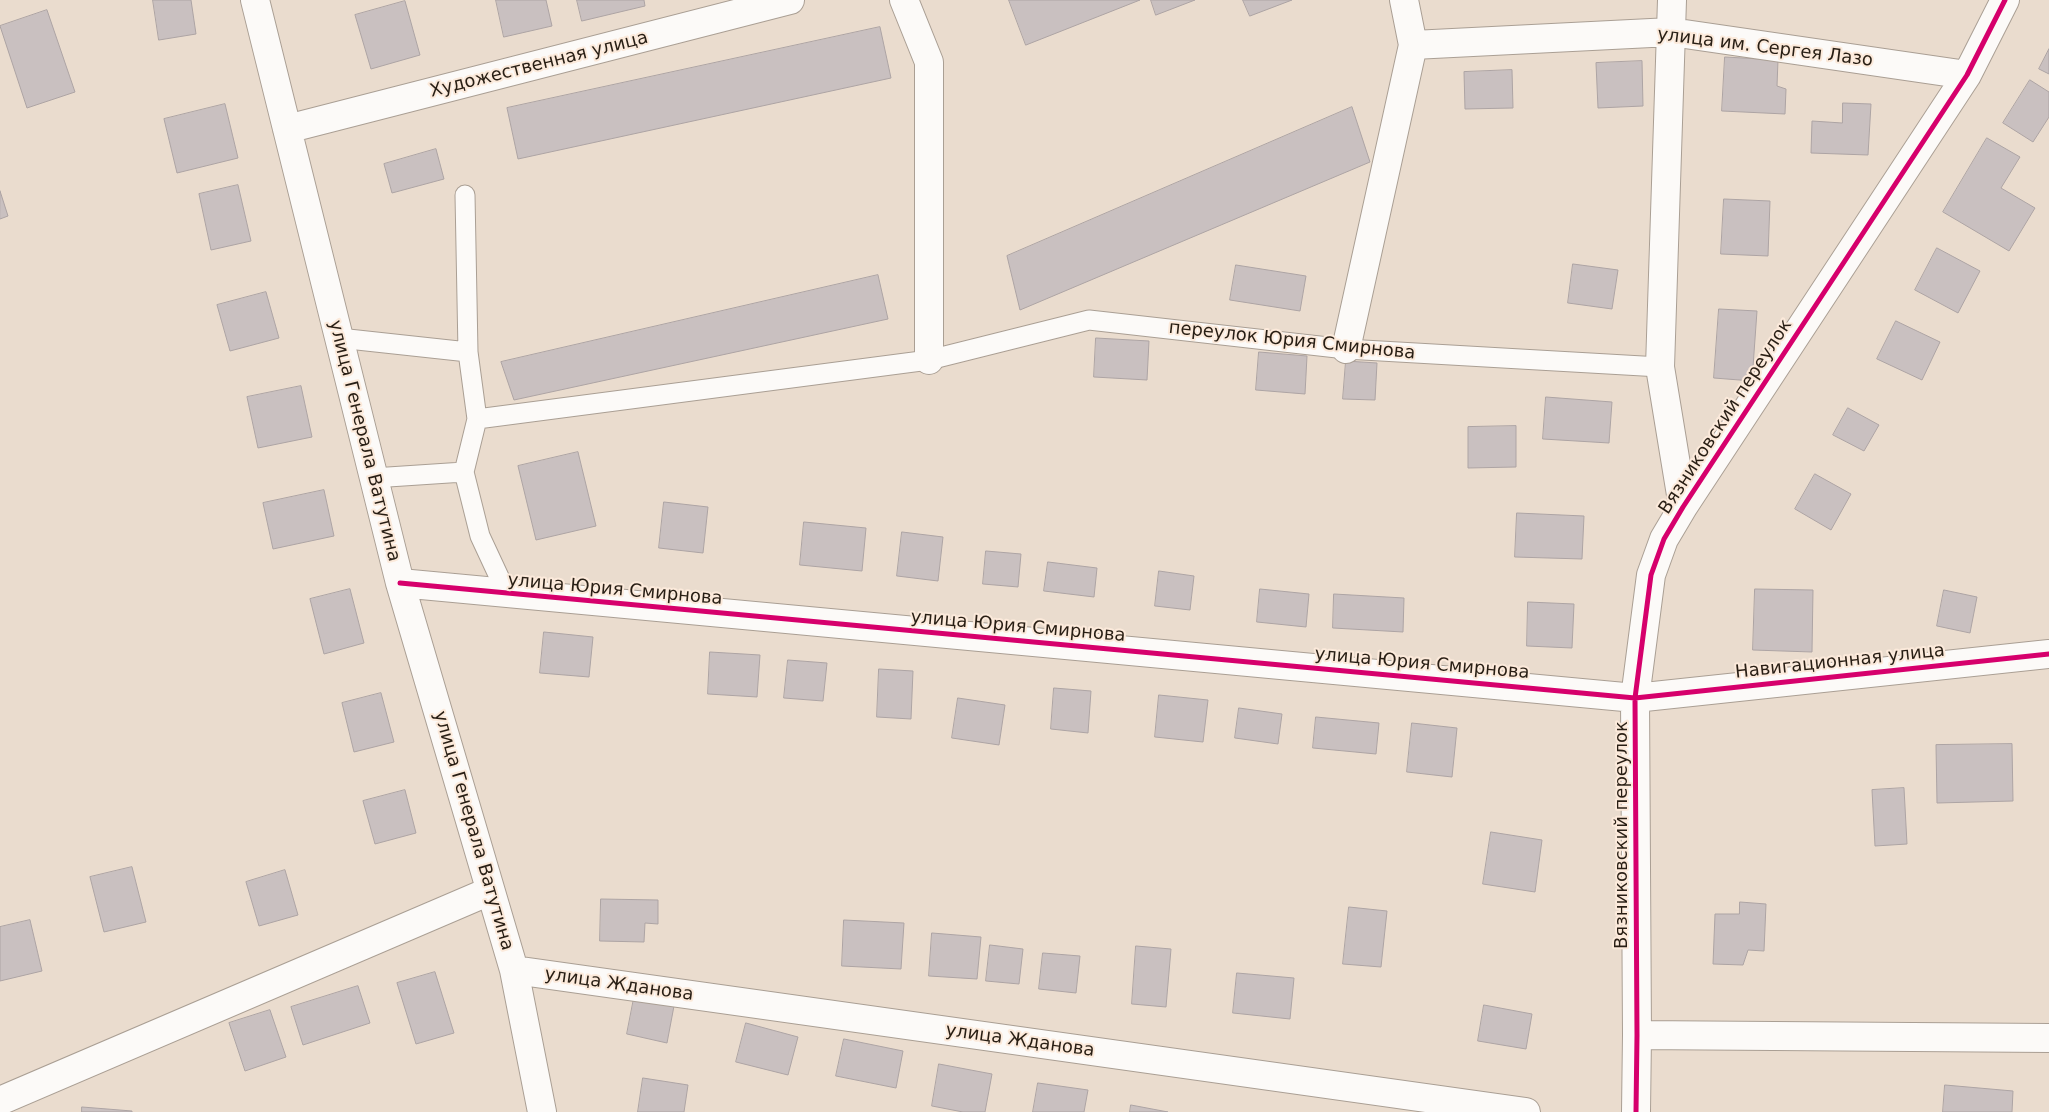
<!DOCTYPE html>
<html>
<head>
<meta charset="utf-8">
<style>
	body { margin:0 }
	canvas { display:block; background:#eadcce }
</style>
</head>
<body>
<canvas width="2049" height="1112"></canvas>
<script>
const context = document.querySelector('canvas').getContext('2d');
context.lineJoin = 'round';
function fillPath(path, color) { context.fillStyle = color; context.fill(path, 'evenodd'); }
function stroke(path, color, width, dash) { context.strokeStyle = color; context.lineWidth = width; context.lineCap = dash ? 'butt' : 'round'; context.setLineDash(dash || []); context.stroke(path); }
function write(font, color, halo, rows, align = 'center') {
  context.font = font + ' "DejaVu Sans",sans-serif'; context.lineWidth = 4; context.setLineDash([]); context.textBaseline = 'middle'; context.strokeStyle = halo; context.fillStyle = color; for (const [text, x, y, turn = 0] of rows) {
    context.save(); context.translate(x, y); context.rotate((+turn || 0) * Math.PI / 180); context.textAlign = isNaN(turn) ? turn : align; if (halo) context.strokeText(text, 0, 0); context.fillText(text, 0, 0); context.restore();
  }
}
const building = new Path2D(`
	M 153,0 L 191,0 L 196,34 L 159,40 Z
	M 496,0 L 546,0 L 552,26 L 504,37 Z
	M 577,0 L 644,0 L 645,6 L 582,21 Z
	M 1009,0 L 1140,0 L 1026,45 Z
	M 1151,0 L 1195,0 L 1156,15 Z
	M 1243,0 L 1292,0 L 1250,16 Z
	M 405,1 L 420,55 L 371,69 L 355,15 Z
	M 47,10 L 75,92 L 27,108 L 0,26 Z
	M 880,27 L 891,78 L 518,159 L 507,108 Z
	M 2049,49 L 2049,74 L 2039,69 Z
	M 1725,57 L 1778,60 L 1777,86 L 1786,89 L 1785,114 L 1722,111 Z
	M 1642,61 L 1643,106 L 1598,108 L 1596,63 Z
	M 1512,70 L 1513,108 L 1465,109 L 1464,72 Z
	M 2030,80 L 2049,92 L 2049,117 L 2033,142 L 2003,123 Z
	M 1843,103 L 1871,104 L 1868,155 L 1811,153 L 1812,121 L 1842,123 Z
	M 225,104 L 238,158 L 177,173 L 164,119 Z
	M 1352,107 L 1370,162 L 1020,310 L 1007,256 Z
	M 1987,138 L 2020,157 L 2001,188 L 2035,208 L 2009,251 L 1943,212 Z
	M 436,149 L 444,179 L 392,193 L 384,164 Z
	M 238,185 L 251,241 L 211,250 L 199,194 Z
	M 0,191 L 8,216 L 0,219 Z
	M 1724,199 L 1770,201 L 1768,256 L 1721,254 Z
	M 1937,248 L 1980,271 L 1958,313 L 1915,290 Z
	M 1573,264 L 1618,270 L 1612,309 L 1568,303 Z
	M 1236,265 L 1306,276 L 1300,311 L 1230,300 Z
	M 878,275 L 888,319 L 514,400 L 501,362 Z
	M 266,292 L 279,338 L 230,351 L 217,305 Z
	M 1719,309 L 1757,311 L 1752,381 L 1714,378 Z
	M 1896,321 L 1940,342 L 1922,380 L 1877,359 Z
	M 1096,338 L 1149,341 L 1147,380 L 1094,377 Z
	M 1259,352 L 1307,356 L 1305,394 L 1256,390 Z
	M 1346,361 L 1377,363 L 1375,400 L 1343,399 Z
	M 301,386 L 312,437 L 258,448 L 247,397 Z
	M 1546,397 L 1612,402 L 1609,443 L 1543,439 Z
	M 1848,408 L 1879,425 L 1864,451 L 1833,435 Z
	M 1516,426 L 1516,467 L 1468,468 L 1468,427 Z
	M 578,452 L 596,526 L 536,540 L 518,466 Z
	M 1815,474 L 1851,494 L 1831,530 L 1795,509 Z
	M 324,490 L 334,536 L 273,549 L 263,503 Z
	M 664,502 L 708,507 L 703,553 L 659,548 Z
	M 1517,513 L 1584,516 L 1582,559 L 1515,557 Z
	M 804,522 L 866,528 L 862,571 L 800,565 Z
	M 902,532 L 943,537 L 938,581 L 897,576 Z
	M 986,551 L 1021,554 L 1018,587 L 983,584 Z
	M 1048,562 L 1097,568 L 1094,597 L 1044,591 Z
	M 1159,571 L 1194,576 L 1190,610 L 1155,606 Z
	M 350,589 L 364,643 L 324,654 L 310,599 Z
	M 1260,589 L 1309,594 L 1306,627 L 1257,622 Z
	M 1755,589 L 1813,590 L 1812,652 L 1753,650 Z
	M 1944,590 L 1977,597 L 1970,633 L 1937,626 Z
	M 1334,594 L 1404,598 L 1403,632 L 1333,628 Z
	M 1528,602 L 1574,604 L 1572,648 L 1527,646 Z
	M 544,632 L 593,637 L 589,677 L 540,673 Z
	M 710,652 L 760,655 L 757,697 L 708,694 Z
	M 788,660 L 827,663 L 823,701 L 784,698 Z
	M 879,669 L 913,671 L 911,719 L 877,717 Z
	M 1054,688 L 1091,691 L 1088,733 L 1051,729 Z
	M 381,693 L 394,742 L 354,752 L 342,703 Z
	M 1159,695 L 1208,700 L 1203,742 L 1155,737 Z
	M 958,698 L 1005,705 L 999,745 L 952,738 Z
	M 1239,708 L 1282,714 L 1278,744 L 1235,738 Z
	M 1316,717 L 1379,723 L 1376,754 L 1313,748 Z
	M 1412,723 L 1457,728 L 1452,777 L 1407,772 Z
	M 2012,744 L 2013,801 L 1937,803 L 1936,745 Z
	M 1904,788 L 1907,844 L 1875,846 L 1872,790 Z
	M 405,790 L 416,833 L 375,844 L 363,801 Z
	M 1491,832 L 1542,840 L 1535,892 L 1483,884 Z
	M 132,867 L 146,922 L 104,932 L 90,877 Z
	M 285,870 L 298,915 L 259,926 L 246,882 Z
	M 601,899 L 658,900 L 658,924 L 645,923 L 644,942 L 600,941 Z
	M 1740,902 L 1766,904 L 1764,951 L 1748,950 L 1743,965 L 1713,964 L 1715,914 L 1739,914 Z
	M 1349,907 L 1387,911 L 1381,967 L 1343,964 Z
	M 30,920 L 42,971 L 0,981 L 0,927 Z
	M 844,920 L 904,923 L 901,969 L 842,966 Z
	M 932,933 L 981,937 L 977,979 L 929,976 Z
	M 990,945 L 1023,949 L 1019,984 L 986,981 Z
	M 1136,946 L 1171,949 L 1166,1007 L 1132,1004 Z
	M 1043,953 L 1080,956 L 1076,993 L 1039,989 Z
	M 435,972 L 454,1033 L 416,1044 L 397,983 Z
	M 1237,973 L 1294,978 L 1290,1019 L 1233,1013 Z
	M 358,986 L 370,1023 L 303,1045 L 291,1007 Z
	M 634,998 L 674,1006 L 667,1043 L 627,1034 Z
	M 1484,1005 L 1532,1014 L 1526,1049 L 1478,1041 Z
	M 270,1010 L 286,1057 L 245,1071 L 229,1023 Z
	M 746,1023 L 798,1037 L 788,1075 L 736,1062 Z
	M 844,1039 L 903,1051 L 896,1088 L 836,1076 Z
	M 939,1064 L 992,1074 L 985,1112 L 963,1112 L 932,1106 Z
	M 643,1078 L 688,1085 L 684,1112 L 638,1112 Z
	M 1038,1083 L 1088,1090 L 1084,1112 L 1033,1112 Z
	M 1945,1085 L 2013,1091 L 2012,1112 L 1943,1112 Z
	M 1131,1105 L 1168,1112 L 1130,1112 Z
	M 82,1107 L 132,1111 L 132,1112 L 82,1112 Z`);
const service = new Path2D(`
	M 465,195 L 468,352 L 477,419 L 464,472 L 480,536 L 507,594
	M 339,338 L 468,352
	M 477,419 L 929,360 L 1089,320 L 1346,349 L 1660,367
	M 373,478 L 464,472`);
const minor = new Path2D(`
	M 255,0 L 400,583 L 514,970 L 542,1112
	M 904,0 L 929,62 L 929,360
	M 1672,0 L 1660,367 L 1683,507
	M 1413,45 L 1671,32 L 1967,75
	M 287,129 L 790,0
	M 1346,349 L 1413,45 L 1404,0
	M 400,583 L 1635,698 L 2049,654
	M 514,970 L 1526,1112
	M 1637,1035 L 2049,1038
	M 2,1100 L 490,891
	M 1636,1112 L 1637,1035 L 1635,698 L 1651,575 L 1664,539 L 1683,507 L 1967,75 L 2005,0`);
const cycleway = new Path2D(`
	M 400,583 L 1635,698 L 2049,654
	M 1636,1112 L 1637,1035 L 1635,698 L 1651,575 L 1664,539 L 1683,507 L 1967,75 L 2005,0`);
const streetNames = [
	["улица им. Сергея Лазо",1765,48,7],
	["Художественная улица",539,65,-14],
	["переулок Юрия Смирнова",1292,341,6],
	["Вязниковский переулок",1726,417,-57],
	["улица Генерала Ватутина",364,441,76],
	["улица Юрия Смирнова",615,590,5],
	["улица Юрия Смирнова",1018,627,5],
	["Навигационная улица",1840,662,-6],
	["улица Юрия Смирнова",1422,664,5],
	["улица Генерала Ватутина",473,831,74],
	["Вязниковский переулок",1622,835,-90],
	["улица Жданова",619,985,8],
	["улица Жданова",1020,1041,8]
];
fillPath(building, '#c9c0c0');
stroke(building, '#ada4a4', 1);
stroke(service, '#aa9f94', 21);
stroke(minor, '#aa9f94', 30);
stroke(service, '#fcfaf8', 19);
stroke(minor, '#fcfaf8', 28);
stroke(cycleway, '#d6006c', 5);
write('18px', '#281e14', '#fceadb', streetNames);
</script>
</body>
</html>
